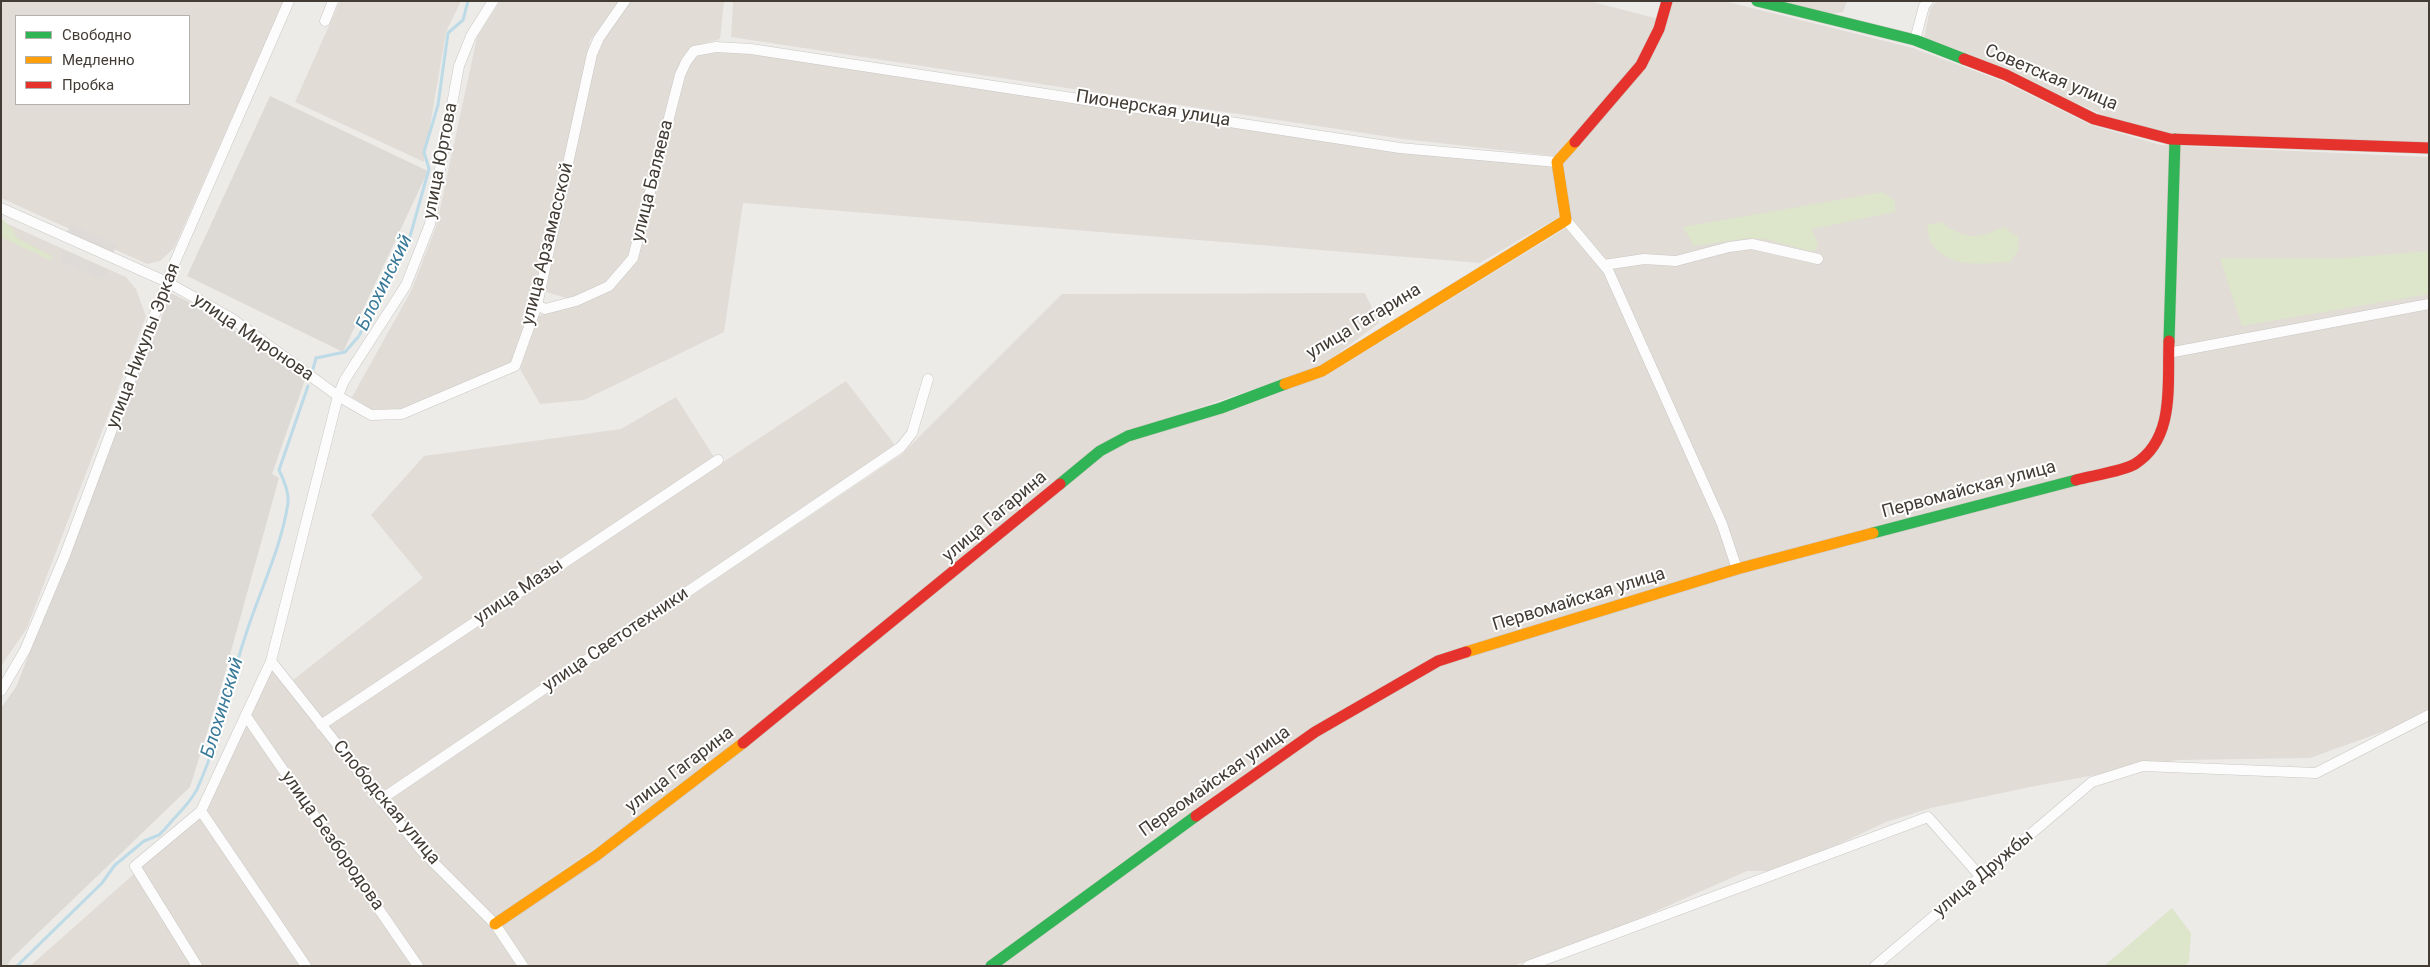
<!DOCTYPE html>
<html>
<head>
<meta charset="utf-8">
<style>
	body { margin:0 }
	#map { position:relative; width:2430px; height:967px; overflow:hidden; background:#edebe8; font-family:Roboto,sans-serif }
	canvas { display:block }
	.frame { position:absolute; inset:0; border:2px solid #423c35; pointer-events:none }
	.legend { position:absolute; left:15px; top:15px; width:175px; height:90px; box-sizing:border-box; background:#fff; border:1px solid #b3b1ae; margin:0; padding:6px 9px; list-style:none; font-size:15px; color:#423c35 }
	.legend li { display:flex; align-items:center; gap:10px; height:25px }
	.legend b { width:25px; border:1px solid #b3b1ae }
</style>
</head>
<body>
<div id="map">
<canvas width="2430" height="967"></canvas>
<div class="frame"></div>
<ul class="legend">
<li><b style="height:6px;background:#30b455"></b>Свободно</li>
<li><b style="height:6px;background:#ff9f0a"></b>Медленно</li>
<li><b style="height:6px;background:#e5322d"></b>Пробка</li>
</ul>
</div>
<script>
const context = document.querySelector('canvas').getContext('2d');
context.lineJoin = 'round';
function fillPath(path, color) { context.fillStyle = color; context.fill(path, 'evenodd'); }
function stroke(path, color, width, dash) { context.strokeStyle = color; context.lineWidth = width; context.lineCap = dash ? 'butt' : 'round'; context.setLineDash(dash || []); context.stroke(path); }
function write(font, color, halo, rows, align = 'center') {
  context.font = font + ' Roboto,sans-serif'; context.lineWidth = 4; context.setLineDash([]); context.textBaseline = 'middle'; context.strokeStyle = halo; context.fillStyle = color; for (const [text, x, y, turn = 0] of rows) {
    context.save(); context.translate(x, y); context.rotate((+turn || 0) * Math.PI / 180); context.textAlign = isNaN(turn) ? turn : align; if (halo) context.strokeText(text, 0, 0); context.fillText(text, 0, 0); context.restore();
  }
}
const residential = new Path2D(`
	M 1,1 L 284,1 L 174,248 L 160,261 L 147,264 L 1,198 ZM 16,16 L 189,16 L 189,104 L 16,104 Z
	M 340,1 L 461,1 L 446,32 L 424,162 L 295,102 Z
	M 500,1 L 619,1 L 590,41 L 534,303 L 512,363 L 402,409 L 374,411 L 352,397 L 411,291 L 436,227 L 477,37 Z
	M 628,1 L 724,1 L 720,39 L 691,47 L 682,60 L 630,258 L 607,284 L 574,300 L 542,291 L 593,55 Z
	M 733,1 L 1589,1 L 1659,19 L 1638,63 L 1554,156 L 1403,139 L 731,37 Z
	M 1672,1 L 1724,1 L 1913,48 L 2002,81 L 2091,125 L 2161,145 L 2429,157 L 2429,715 L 2310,758 L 2178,760 L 2035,786 L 1931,808 L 1886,822 L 1782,871 L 1747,871 L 1584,943 L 1512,966 L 30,966 L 205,811 L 271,666 L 492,928 L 549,894 L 1101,453 L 1130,439 L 1324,377 L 1566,228 L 1562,164 L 1639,76 Z
	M 1778,1 L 1847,1 L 1843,12 L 1832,14 Z
	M 1937,1 L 2429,1 L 2429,143 L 2170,133 L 2127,125 L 1924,38 L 1930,9 Z
	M 715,52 L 750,52 L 1553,164 L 1559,217 L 1480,263 L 743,203 L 724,332 L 584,400 L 540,404 L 520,369 L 538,316 L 576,304 L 610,288 L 635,259 L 684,76 L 689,64 L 696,54 Z
	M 1,221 L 126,277 L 136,289 L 146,316 L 27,628 L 1,666 Z
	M 1365,293 L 1379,323 L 1320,367 L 1127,432 L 674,794 L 495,917 L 424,847 L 385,801 L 902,454 L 1062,294 Z
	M 846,381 L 895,445 L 381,796 L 326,724 Z
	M 676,397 L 714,457 L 323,719 L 293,680 L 423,578 L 371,515 L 424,456 L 621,429 Z`);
const industrial = new Path2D(`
	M 270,96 L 428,171 L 343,352 L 187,276 Z
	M 171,293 L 209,312 L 305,380 L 272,474 L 279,478 L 220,691 L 190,787 L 12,958 L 7,966 L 1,966 L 1,708 L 16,687 Z`);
const green = new Path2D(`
	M 1883,192 L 1895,201 L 1895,212 L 1812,229 L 1818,244 L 1814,252 L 1765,239 L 1748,238 L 1694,246 L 1683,227 Z
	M 1,218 L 12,228 L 17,238 L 52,256 L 50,260 L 1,237 Z
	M 1941,222 C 1967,241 1975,239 2004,227 L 2019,238 L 2018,251 L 2010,262 C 1983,263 1951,270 1932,244 C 1929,240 1928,231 1927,225 Z
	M 2429,251 L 2429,294 L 2242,326 L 2220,258 L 2344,258 Z
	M 2172,908 L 2191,933 L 2189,962 L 2184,966 L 2104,966 Z`);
const parking = new Path2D(`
	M 71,225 L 117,245 L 113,253 L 67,232 Z
	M 61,249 L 108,270 L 103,280 L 61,261 Z`);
const stream = new Path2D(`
	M 313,369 L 316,358 L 345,352 L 359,336 L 409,240 L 429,169 L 424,152 L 438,105 L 448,33 L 463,20 L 468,1
	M 17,966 L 102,883 L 115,865 L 144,841 L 159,835 L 165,829 C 175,816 192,802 198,787 C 220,738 229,684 246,634 C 260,590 281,549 288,503 C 289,492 284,480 279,470 L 308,386`);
const street = new Path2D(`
	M 325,21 L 333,1
	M 1915,40 L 1924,6 L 1928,1
	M 1,208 L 167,282 L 231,318 L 338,396 L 371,415 L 402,414 L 515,366 L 537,305 L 592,54 L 599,38 L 625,1
	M 1566,220 L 1608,270 L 1722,524 L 1737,569
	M 1604,265 L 1644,259 L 1676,261 L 1729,247 L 1752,244 L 1818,259
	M 537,305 L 545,309 L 576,301 L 609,286 L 633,258 L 680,75 L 686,62 L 694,51 L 716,47 L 751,49 L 1400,148 L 1557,162
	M 2168,353 L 2429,304
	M 271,661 L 421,850 L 495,924 L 523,966
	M 1,691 L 25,650 L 65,555 L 171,271 L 289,1
	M 246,716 L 418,966
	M 321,725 L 718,460
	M 380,800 L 901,447 L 912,433 L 928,379
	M 201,811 L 306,966
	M 197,966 L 135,866 L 201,811 L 271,661 L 338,396 L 344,381 L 406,285 L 430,224 L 459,66 L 471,36 L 493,1
	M 1528,966 L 1928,817 L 1980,876
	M 1875,966 L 2092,782 L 2143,766 L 2316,773 L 2429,715`);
const fast = new Path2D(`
	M 1757,1 L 1915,40 L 1964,59
	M 2169,341 L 2175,139
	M 1060,484 L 1100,451 L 1128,436 L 1221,408 L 1285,384
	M 1873,533 L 2076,480
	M 991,966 L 1196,816`);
const slow = new Path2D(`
	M 1285,384 L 1322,371 L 1566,220 L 1557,162 L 1575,142
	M 1466,652 L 1737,569 L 1873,533
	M 495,924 L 597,855 L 743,743`);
const jam = new Path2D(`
	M 1964,59 L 2006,75 L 2094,119 L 2170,139 L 2429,148
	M 1575,142 L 1641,65 L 1659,29 L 1667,1
	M 2076,480 C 2090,476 2124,471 2135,464 C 2176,438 2167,383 2169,341
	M 743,743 L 1060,484
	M 1196,816 L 1315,732 L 1438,661 L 1466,652`);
const streetNames = [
	["Советская улица",2051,78,23],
	["Пионерская улица",1153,109,9],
	["улица Юртова",441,161,-79],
	["улица Баляева",653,181,-76],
	["улица Арзамасской",548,244,-76],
	["улица Гагарина",1364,322,-31],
	["улица Миронова",253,338,34],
	["улица Никулы Эркая",144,346,-69],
	["Первомайская улица",1969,490,-15],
	["улица Гагарина",995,517,-40],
	["улица Мазы",519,592,-34],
	["Первомайская улица",1579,600,-17],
	["улица Светотехники",616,640,-34],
	["улица Гагарина",680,770,-37],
	["Первомайская улица",1215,782,-35],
	["Слободская улица",386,803,50],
	["улица Безбородова",332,841,55],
	["улица Дружбы",1984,874,-40]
];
const waterNames = [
	["Блохинский",385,283,-64],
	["Блохинский",223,708,-73]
];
fillPath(residential, '#e1dcd6');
fillPath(industrial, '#dddad6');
fillPath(green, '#dde5ca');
fillPath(parking, '#dddad8');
stroke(stream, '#bddae7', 3);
stroke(street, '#c9c7c4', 11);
stroke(fast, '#ccc7c0', 12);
stroke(slow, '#ccc7c0', 12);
stroke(jam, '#ccc7c0', 12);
stroke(street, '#fcfcfc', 10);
stroke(fast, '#30b455', 11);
stroke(slow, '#ff9f0a', 11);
stroke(jam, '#e5322d', 11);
write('18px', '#423c35', '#fff', streetNames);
write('italic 19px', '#3a7a99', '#fff', waterNames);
</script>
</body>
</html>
